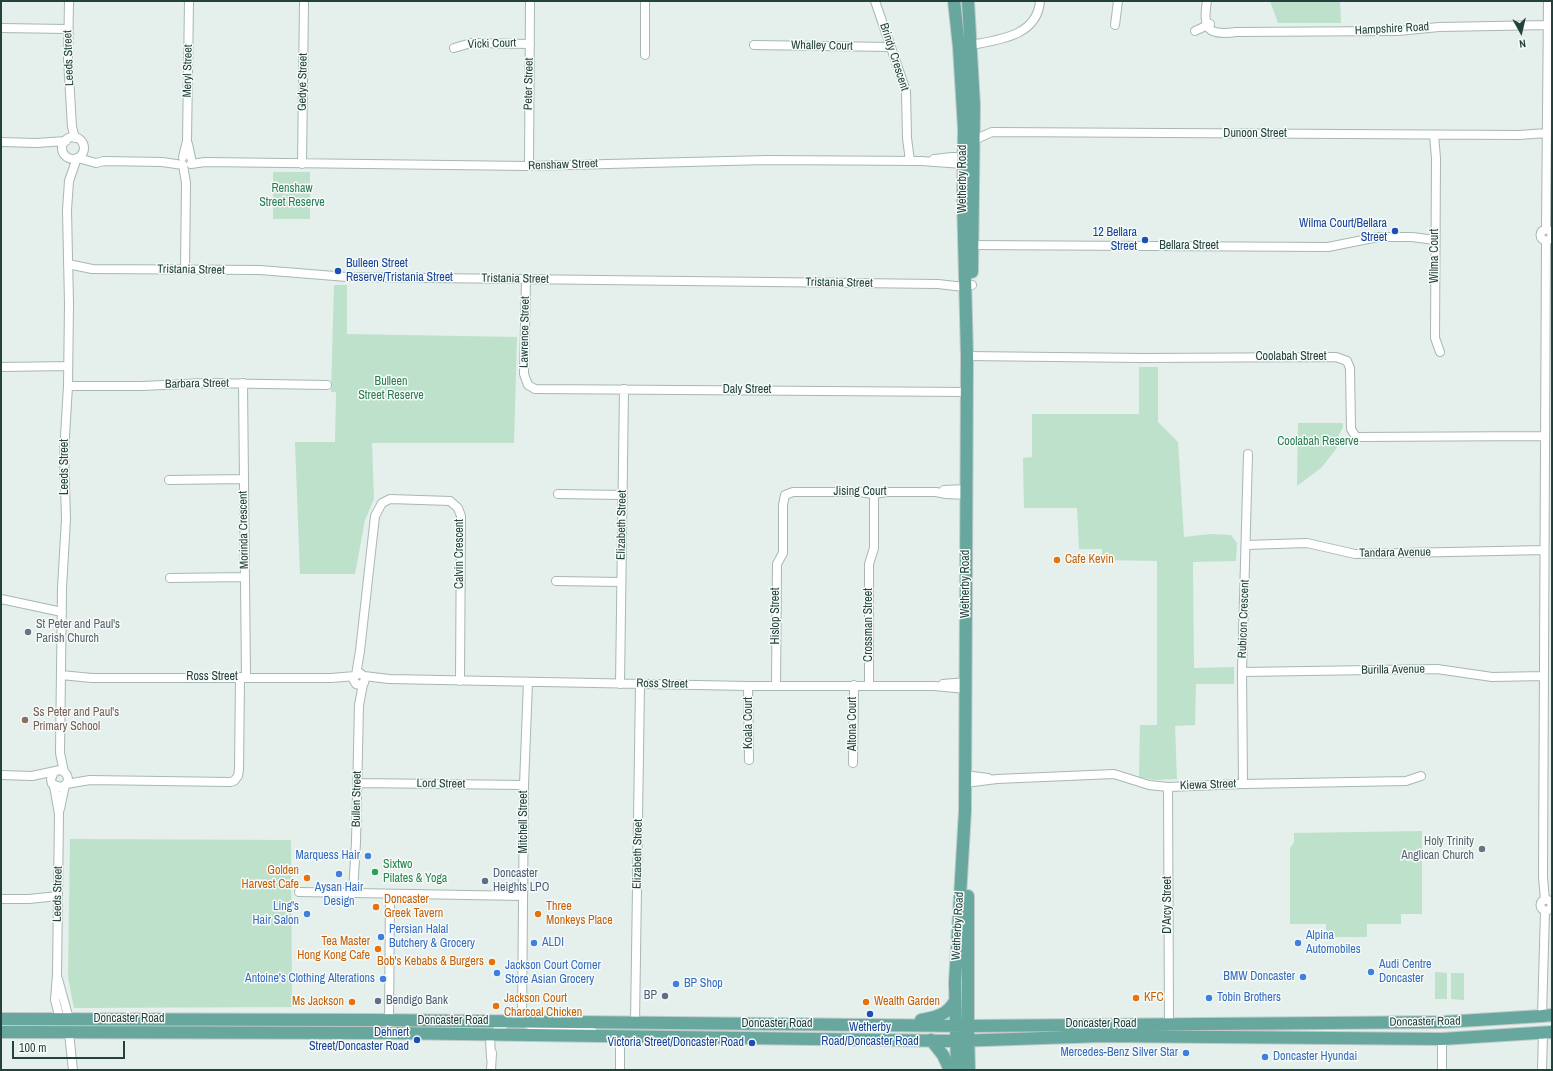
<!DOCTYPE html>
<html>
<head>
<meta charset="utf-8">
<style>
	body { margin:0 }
	#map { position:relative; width:1553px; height:1071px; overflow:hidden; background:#e5efec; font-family:"Archivo Narrow",sans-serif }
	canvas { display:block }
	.frame { position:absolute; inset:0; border:2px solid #23423d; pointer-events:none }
	.north { position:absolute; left:1501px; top:12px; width:40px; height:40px; -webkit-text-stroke:3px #f6fbf9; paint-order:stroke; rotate:172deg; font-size:11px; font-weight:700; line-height:16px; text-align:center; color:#23423d }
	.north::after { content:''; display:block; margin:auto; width:14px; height:18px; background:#23423d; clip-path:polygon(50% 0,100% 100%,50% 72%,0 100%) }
	.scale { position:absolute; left:12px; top:1041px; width:113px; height:18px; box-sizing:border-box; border:2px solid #23423d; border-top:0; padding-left:5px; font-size:12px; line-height:14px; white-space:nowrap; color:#23423d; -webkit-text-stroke:3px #f6fbf9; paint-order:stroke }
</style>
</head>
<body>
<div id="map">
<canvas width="1553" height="1071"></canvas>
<div class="frame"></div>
<div class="north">N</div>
<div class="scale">100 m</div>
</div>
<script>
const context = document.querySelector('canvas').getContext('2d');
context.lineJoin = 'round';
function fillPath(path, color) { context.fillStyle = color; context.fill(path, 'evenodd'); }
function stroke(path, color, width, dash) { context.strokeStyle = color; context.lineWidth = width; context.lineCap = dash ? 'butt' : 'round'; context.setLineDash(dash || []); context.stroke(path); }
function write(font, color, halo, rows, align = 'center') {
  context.font = font + ' "Archivo Narrow",sans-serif'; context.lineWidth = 3; context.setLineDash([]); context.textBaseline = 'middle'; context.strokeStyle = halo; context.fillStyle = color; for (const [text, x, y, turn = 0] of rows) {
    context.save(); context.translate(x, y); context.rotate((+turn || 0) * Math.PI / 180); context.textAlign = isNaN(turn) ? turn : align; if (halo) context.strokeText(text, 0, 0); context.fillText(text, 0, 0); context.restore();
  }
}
const green = new Path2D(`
	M 1270,1 L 1340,1 L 1341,23 L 1278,23 Z
	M 273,172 L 310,172 L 310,219 L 273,219 Z
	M 334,285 L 347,285 L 347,334 L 517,337 L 514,443 L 372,443 L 374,499 L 365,520 L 355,574 L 300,574 L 295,442 L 335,442 L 336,392 L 331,392 Z
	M 1139,367 L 1158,367 L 1158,422 L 1178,442 L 1184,537 L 1210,534 L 1231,535 L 1237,543 L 1236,561 L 1193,562 L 1194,668 L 1234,667 L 1234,684 L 1196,684 L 1195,725 L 1175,726 L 1177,779 L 1154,780 L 1139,777 L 1140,725 L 1157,725 L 1157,561 L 1102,560 L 1102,549 L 1079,549 L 1077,508 L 1024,508 L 1023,458 L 1032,457 L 1032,414 L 1139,414 Z
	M 1298,423 L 1343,423 L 1343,427 L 1338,437 L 1337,448 L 1321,468 L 1297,486 Z
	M 1422,831 L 1422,914 L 1401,914 L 1401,924 L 1367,924 L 1367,937 L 1326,937 L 1326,924 L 1290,924 L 1290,848 L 1294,842 L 1294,833 Z
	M 70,839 L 291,840 L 292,1007 L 74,1008 L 68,977 Z
	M 1435,972 L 1447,973 L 1447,999 L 1435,999 Z
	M 1451,973 L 1464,973 L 1464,1000 L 1451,999 Z`);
const street = new Path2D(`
	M 69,1 L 68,59 L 72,127 L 75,138
	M 875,1 L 906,91 L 907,138 L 910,161
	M 1207,1 C 1202,29 1208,36 1236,32 L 1398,31 L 1439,27 L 1548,25
	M 1115,25 L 1118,1
	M 1,28 L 67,29
	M 1195,31 L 1210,24
	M 754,45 L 891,47
	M 966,46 C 995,40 1037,38 1040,1
	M 454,48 L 471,43 L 530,44
	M 645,55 L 645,1
	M 1434,135 L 1436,158 L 1435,338 L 1440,352
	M62 148a11 11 0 1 1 22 0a11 11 0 1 1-22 0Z
	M 974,140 L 992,132 L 1519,135 L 1547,133
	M 1,142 L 36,143 L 66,141
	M 188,144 L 191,158
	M 183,157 L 187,141 L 189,1
	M 78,158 L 96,163 L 104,161 L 162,162 L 183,165
	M 934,159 C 945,158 957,155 967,159
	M 191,164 L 205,162 L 529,166 L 767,160 L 921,161 L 963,164 L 967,163
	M 302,164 L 304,1
	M 183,165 L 186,183 L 185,270
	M 529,166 L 530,1
	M 1546,229 L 1548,1
	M1540.5 235a5.5 5.5 0 1 1 11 0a5.5 5.5 0 1 1-11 0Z
	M 969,245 L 1328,247 L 1378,237 L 1412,237 L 1435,240
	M 68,264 L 92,269 L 260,270 L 347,277 L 938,284 L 964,287 L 972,285
	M 526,279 L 524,374 L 528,385 L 535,389 L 967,392
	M 967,356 L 1142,358 L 1336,357 L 1347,361 L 1350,368 L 1351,429 L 1356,437 L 1545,436
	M 1,367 L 68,366
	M 243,383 L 246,677
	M 68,386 L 142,386 L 205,383 L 327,385
	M 169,480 L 244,479
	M 944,490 L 966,489
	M 558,494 L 622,495
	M 1246,545 L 1307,543 L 1355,554 L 1544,550
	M 170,578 L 245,577
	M 556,581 L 621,582
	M 1,599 L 62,612
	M 1242,672 L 1437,669 L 1492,677 L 1544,676
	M 61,675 L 92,678 L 331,678 L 355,676 L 360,673 L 365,677 L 364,683 L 359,685 L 356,684 L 353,679 L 355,676
	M 356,675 L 360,651 L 375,516 L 382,503 L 390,499 L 450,501 L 458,508 L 461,516 L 460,681
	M 364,676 L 389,679 L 748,686 L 934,686 L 966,689
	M 528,682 L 524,785 L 522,1021 C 543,1036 570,1026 593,1032
	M 620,684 L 624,389
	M 943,684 L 966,682
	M 869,685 L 869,564 L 874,548 L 874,494
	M 748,686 L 749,760
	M 776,686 L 777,564 L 783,553 L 783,505 L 785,495 L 793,492 L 858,492 L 874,494 L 887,492 L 936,492 L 946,494 L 966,495
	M 853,763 L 854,685
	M 64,772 L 60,753 L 62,588 L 66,519 L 64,453 L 68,386 L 69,304 L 67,210 L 69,181 L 77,158
	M 1,775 L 32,776 L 60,770 C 67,772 70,778 66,785 L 60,787 L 52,784 L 51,779 L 54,772
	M 965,775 L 988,778
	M 358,783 L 524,785
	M 965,783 L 997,779 L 1114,774 L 1149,785 L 1168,787 L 1243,784 L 1406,781 L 1421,776
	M 66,784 L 90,780 L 230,782 L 234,781 L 238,776 L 239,769 L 240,677
	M 1243,784 L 1242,672 L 1248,454
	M 54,786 L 59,814 L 57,975 L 55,1000 L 60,1019
	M 1168,787 L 1169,1024
	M 60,809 L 65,785
	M 299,892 L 523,896
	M 353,893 L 356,842 L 359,705 L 363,684
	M 1,899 L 29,899 L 58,896
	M1540.5 905a5.5 5.5 0 1 1 11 0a5.5 5.5 0 1 1-11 0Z
	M 1545,900 L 1543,877 L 1546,241
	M 58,979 L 69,1019
	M 1542,1016 L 1545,911
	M 635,1023 L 640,684
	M 389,1024 L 390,894
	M 69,1033 L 73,1070
	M 491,1058 L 490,1037 L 498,1029 L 510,1021
	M 491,1070 L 492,1053
	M 620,1070 L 620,1036
	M 1442,1070 L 1442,1039
	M 1542,1070 L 1543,1033`);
const primary = new Path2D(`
	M 954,1 L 959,47 L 964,129 L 963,198 L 967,356 L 965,811 L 955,982 L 957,1070
	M 968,1 L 974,105 L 972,272
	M 968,896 L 968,1026 L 969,1070
	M 1,1019 L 374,1020 L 968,1026 L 1444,1022 L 1542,1016 L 1552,1015
	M 921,1020 C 936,1017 946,1016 955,1001
	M 1,1032 L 389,1033 L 956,1041 L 1103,1036 L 1442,1039 L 1552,1032
	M 931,1040 L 943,1055 L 950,1070`);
const markers = [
	[1395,231,4,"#1a4fb4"],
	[1145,240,4,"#1a4fb4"],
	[338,271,4,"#1a4fb4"],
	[1057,560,4,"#e8710a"],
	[28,632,4,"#6b7280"],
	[25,720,4,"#8d6e63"],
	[1482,849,4,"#6b7280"],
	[368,856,4,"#3f7fe0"],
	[375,872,4,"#2e9e5b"],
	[339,874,4,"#3f7fe0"],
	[307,878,4,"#e8710a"],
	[485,881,4,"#5c6f8a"],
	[376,907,4,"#e8710a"],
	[307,914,4,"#3f7fe0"],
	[538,914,4,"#e8710a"],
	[381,937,4,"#3f7fe0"],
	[534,943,4,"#3f7fe0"],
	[1298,943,4,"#3f7fe0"],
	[378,949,4,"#e8710a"],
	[492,962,4,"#e8710a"],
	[1371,972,4,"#3f7fe0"],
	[497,973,4,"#3f7fe0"],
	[1303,977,4,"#3f7fe0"],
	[383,979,4,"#3f7fe0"],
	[676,984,4,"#3f7fe0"],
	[665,996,4,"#5c6f8a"],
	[1136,998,4,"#e8710a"],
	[1209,998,4,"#3f7fe0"],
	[378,1001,4,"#5c6f8a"],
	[352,1002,4,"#e8710a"],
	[866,1002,4,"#e8710a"],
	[496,1006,4,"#e8710a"],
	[870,1014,4,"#1a4fb4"],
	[417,1040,4,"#1a4fb4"],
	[752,1043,4,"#1a4fb4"],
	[1186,1053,4,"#3f7fe0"],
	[1265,1057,4,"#3f7fe0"]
];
const streetNames = [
	["Hampshire Road",1392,29,-3],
	["Vicki Court",492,44,-2],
	["Whalley Court",822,46,1],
	["Brindy Crescent",894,57,72],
	["Leeds Street",69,58,-92],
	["Meryl Street",188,71,-89],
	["Gedye Street",303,82,-89],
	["Peter Street",529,84,-89],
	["Dunoon Street",1255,134],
	["Renshaw Street",563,165,-2],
	["Wetherby Road",963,179,-90],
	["Bellara Street",1189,246],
	["Wilma Court",1435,256,-90],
	["Tristania Street",191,270,1],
	["Tristania Street",515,279,1],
	["Tristania Street",839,283,1],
	["Lawrence Street",525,332,-89],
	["Coolabah Street",1291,357],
	["Barbara Street",197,384,-1],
	["Daly Street",747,390],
	["Leeds Street",65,467,-90],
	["Jising Court",860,492],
	["Elizabeth Street",622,525,-89],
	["Morinda Crescent",244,530,-91],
	["Tandara Avenue",1395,553,-1],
	["Calvin Crescent",460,554,-90],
	["Wetherby Road",966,584,-90],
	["Hislop Street",776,616,-90],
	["Rubicon Crescent",1244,619,-88],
	["Crossman Street",869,625,-90],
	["Burilla Avenue",1393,670,-1],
	["Ross Street",212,677],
	["Ross Street",662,684,1],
	["Koala Court",749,723,-90],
	["Altona Court",853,724,-90],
	["Lord Street",441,784,1],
	["Kiewa Street",1208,785,-2],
	["Bullen Street",357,799,-89],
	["Mitchell Street",524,822,-90],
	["Elizabeth Street",638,854,-89],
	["Leeds Street",58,894,-89],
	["D'Arcy Street",1168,905,-90],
	["Wetherby Road",958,926,-87],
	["Doncaster Road",129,1019],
	["Doncaster Road",453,1021],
	["Doncaster Road",1425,1022,-1],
	["Doncaster Road",777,1024],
	["Doncaster Road",1101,1024]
];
const parkNames = [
	["Renshaw",292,189],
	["Street Reserve",292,203],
	["Bulleen",391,382],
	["Street Reserve",391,396],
	["Coolabah Reserve",1318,442]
];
const transitNames = [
	["Wilma Court/Bellara",1387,224],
	["Street",1387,238],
	["12 Bellara",1137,233],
	["Street",1137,247],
	["Bulleen Street",346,264,"left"],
	["Reserve/Tristania Street",346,278,"left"],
	["Wetherby",870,1028,"center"],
	["Road/Doncaster Road",870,1042,"center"],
	["Dehnert",409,1033],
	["Street/Doncaster Road",409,1047],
	["Victoria Street/Doncaster Road",744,1043]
];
const foodNames = [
	["Cafe Kevin",1065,560],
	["Golden",299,871,"right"],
	["Harvest Cafe",299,885,"right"],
	["Doncaster",384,900],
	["Greek Tavern",384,914],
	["Three",546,907],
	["Monkeys Place",546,921],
	["Tea Master",370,942,"right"],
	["Hong Kong Cafe",370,956,"right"],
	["Bob's Kebabs & Burgers",484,962,"right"],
	["KFC",1144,998],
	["Jackson Court",504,999],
	["Charcoal Chicken",504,1013],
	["Ms Jackson",344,1002,"right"],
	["Wealth Garden",874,1002]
];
const worshipNames = [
	["St Peter and Paul's",36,625],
	["Parish Church",36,639],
	["Holy Trinity",1474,842,"right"],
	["Anglican Church",1474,856,"right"]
];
const educationNames = [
	["Ss Peter and Paul's",33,713],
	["Primary School",33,727]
];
const shopNames = [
	["Marquess Hair",360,856,"right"],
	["Aysan Hair",339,888,"center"],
	["Design",339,902,"center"],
	["Ling's",299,907,"right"],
	["Hair Salon",299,921,"right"],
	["Persian Halal",389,930],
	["Butchery & Grocery",389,944],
	["Alpina",1306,936],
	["Automobiles",1306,950],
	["ALDI",542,943],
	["Audi Centre",1379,965],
	["Doncaster",1379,979],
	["Jackson Court Corner",505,966],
	["Store Asian Grocery",505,980],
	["BMW Doncaster",1295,977,"right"],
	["Antoine's Clothing Alterations",375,979,"right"],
	["BP Shop",684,984],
	["Tobin Brothers",1217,998],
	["Mercedes-Benz Silver Star",1178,1053,"right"],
	["Doncaster Hyundai",1273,1057]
];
const leisureNames = [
	["Sixtwo",383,865],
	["Pilates & Yoga",383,879]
];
const serviceNames = [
	["Doncaster",493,874],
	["Heights LPO",493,888],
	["BP",657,996,"right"],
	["Bendigo Bank",386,1001]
];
fillPath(green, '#bde1cb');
stroke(street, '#a7b8b4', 10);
stroke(primary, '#c1cac9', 14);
stroke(street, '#fff', 8);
stroke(primary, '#67a79d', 12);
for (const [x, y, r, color] of markers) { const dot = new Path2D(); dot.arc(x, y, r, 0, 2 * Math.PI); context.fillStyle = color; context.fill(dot); stroke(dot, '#f6fbf9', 1.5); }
write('12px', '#23423d', '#f6fbf9', streetNames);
write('12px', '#2a7c53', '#f6fbf9', parkNames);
write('12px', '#164399', '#f6fbf9', transitNames, 'right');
write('12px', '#c56008', '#f6fbf9', foodNames, 'left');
write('12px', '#5b616d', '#f6fbf9', worshipNames, 'left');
write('12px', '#785e54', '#f6fbf9', educationNames, 'left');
write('12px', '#366cbe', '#f6fbf9', shopNames, 'left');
write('12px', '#27864d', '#f6fbf9', leisureNames, 'left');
write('12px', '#4e5e75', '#f6fbf9', serviceNames, 'left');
</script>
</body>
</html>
